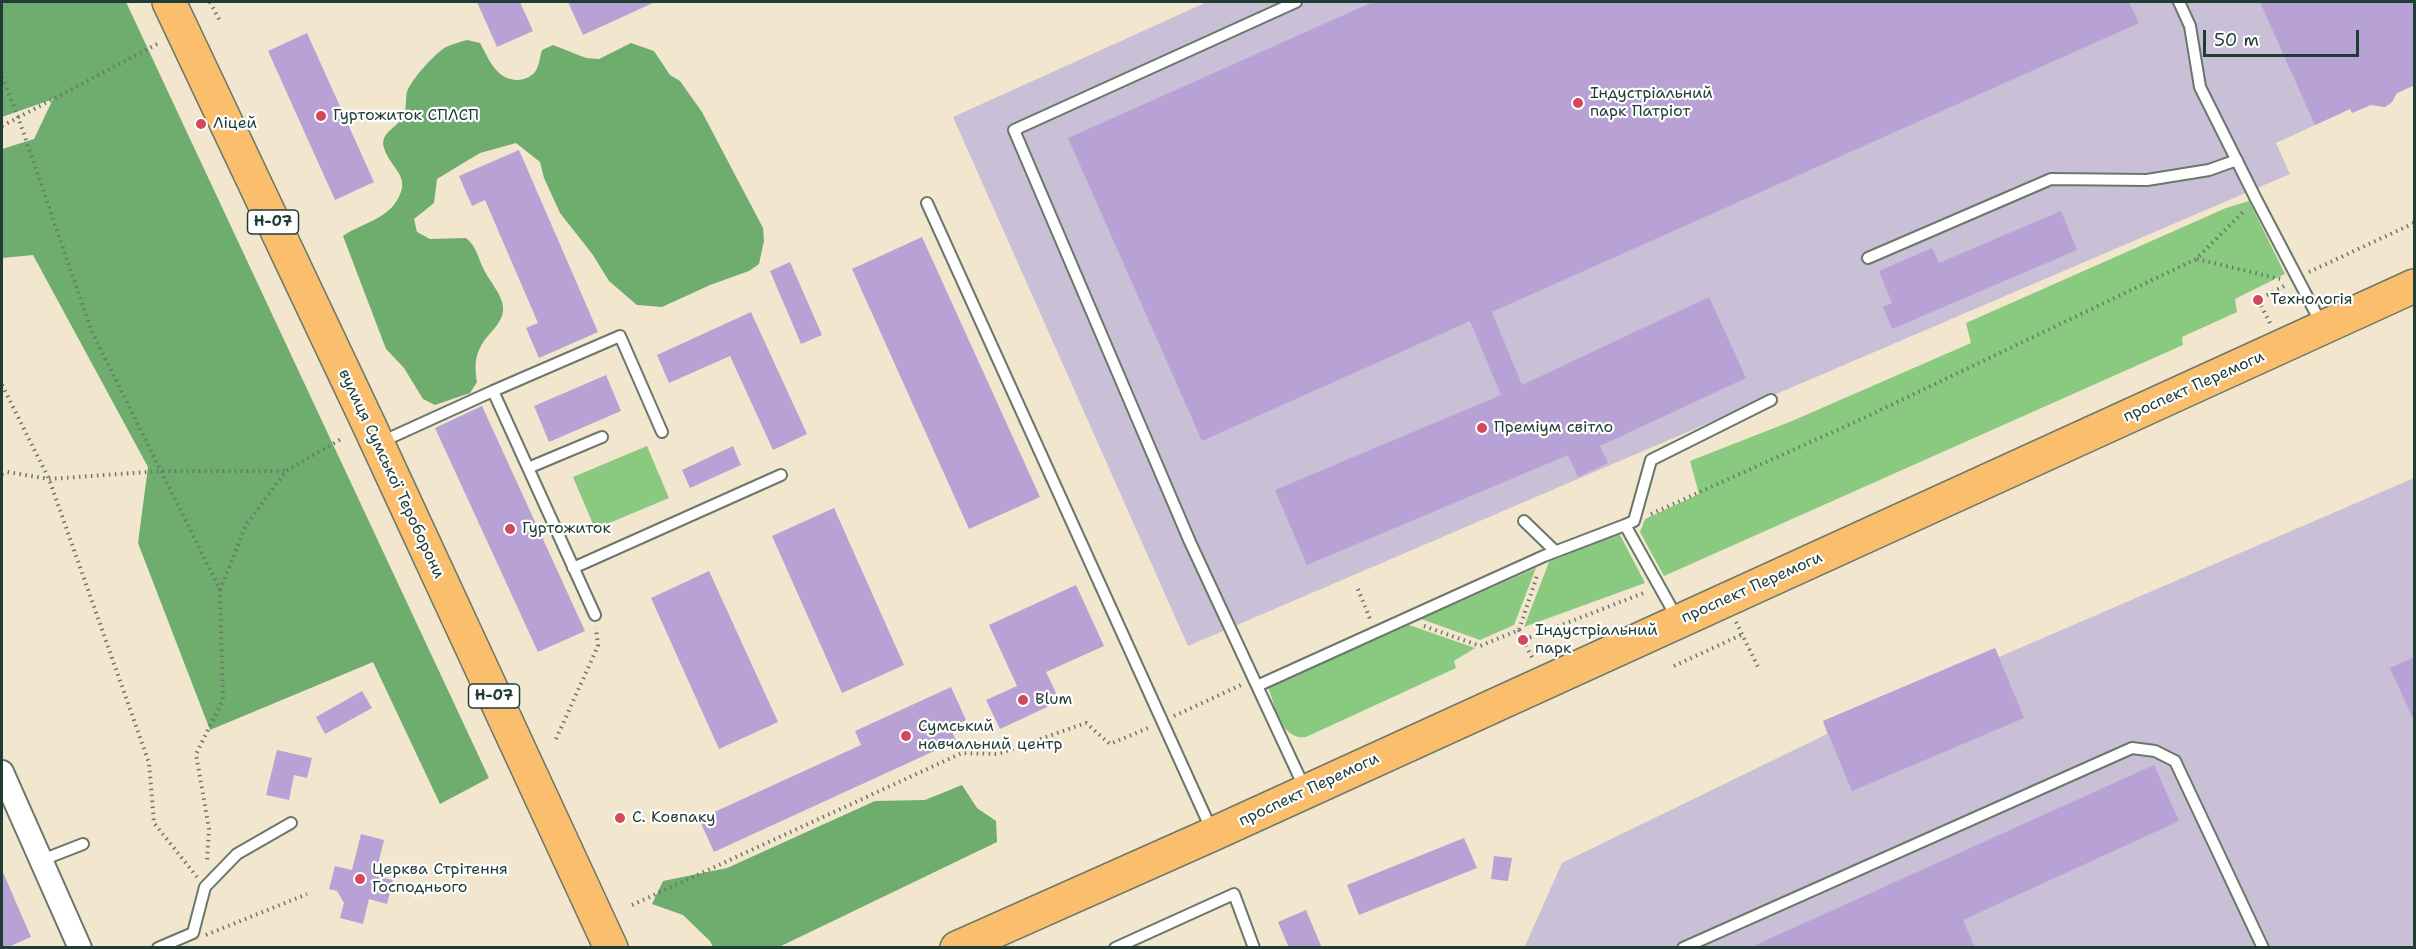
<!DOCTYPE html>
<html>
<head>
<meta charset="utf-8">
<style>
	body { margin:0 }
	#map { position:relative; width:2416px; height:949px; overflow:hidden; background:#f2e7ce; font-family:"Shantell Sans",sans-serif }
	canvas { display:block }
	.frame { position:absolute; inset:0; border:3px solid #1f3d34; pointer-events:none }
	.scale { position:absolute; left:2203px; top:30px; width:156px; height:27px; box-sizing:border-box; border:3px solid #1f3d34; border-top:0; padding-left:8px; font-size:18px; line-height:21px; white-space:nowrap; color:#1f3d34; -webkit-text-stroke:4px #fff; paint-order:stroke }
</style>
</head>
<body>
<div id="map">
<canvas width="2416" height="949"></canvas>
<div class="frame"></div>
<div class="scale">50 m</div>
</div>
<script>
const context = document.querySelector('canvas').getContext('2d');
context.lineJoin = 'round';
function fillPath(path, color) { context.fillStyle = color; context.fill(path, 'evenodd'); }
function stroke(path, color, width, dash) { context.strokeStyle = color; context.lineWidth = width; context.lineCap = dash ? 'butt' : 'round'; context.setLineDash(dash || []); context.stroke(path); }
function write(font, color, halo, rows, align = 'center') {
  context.font = font + ' "Shantell Sans",sans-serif'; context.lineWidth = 4.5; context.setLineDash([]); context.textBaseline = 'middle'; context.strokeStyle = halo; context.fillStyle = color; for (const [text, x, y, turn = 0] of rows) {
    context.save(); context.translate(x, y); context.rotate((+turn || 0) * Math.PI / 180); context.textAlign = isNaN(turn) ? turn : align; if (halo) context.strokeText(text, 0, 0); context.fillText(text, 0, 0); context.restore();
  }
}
const industrial = new Path2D(`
	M 1207,2 L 2414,2 L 2414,85 L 2395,94 L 2392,102 L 2385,107 L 2372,104 L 2352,113 L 2350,109 L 2276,143 L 2290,174 L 1188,646 L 953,117 Z
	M 2414,478 L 2414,947 L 1524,948 L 1562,863 L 1827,734 L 1823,721 L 1995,648 L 1999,657 Z`);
const green = new Path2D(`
	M 2249,201 L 2285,274 L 2235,299 L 2237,312 L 2182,337 L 2183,345 L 1664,576 L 1640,532 L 1645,519 L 1699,494 L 1690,461 L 1792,421 L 1971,343 L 1966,323 L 2226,208 Z
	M 647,446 L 669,498 L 595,529 L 573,477 Z
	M 1619,533 L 1645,583 L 1524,627 L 1549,562 Z
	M 1536,568 L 1514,625 L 1480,640 L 1421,619 Z
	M 1409,625 L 1475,648 L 1454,661 L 1456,668 L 1306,737 C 1281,741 1275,705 1268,687 Z`);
const forest = new Path2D(`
	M 2,2 L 126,2 L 489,778 L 440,804 L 373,662 L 210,730 L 138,543 L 148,467 L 33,255 L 2,258 L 2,149 L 34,139 L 53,99 L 2,117 Z
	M 467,40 L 480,43 C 489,59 496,80 518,80 C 523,80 531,77 535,72 C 539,67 540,56 542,50 L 553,45 L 586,58 L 599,59 L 631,43 L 654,51 L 670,75 L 680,81 L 702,112 L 763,228 L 764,241 L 759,264 L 749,271 L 710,285 L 662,307 L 637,305 L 609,281 L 593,255 L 560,213 L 544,178 L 540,162 L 516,143 L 480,153 L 437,179 L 434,203 L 414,219 L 417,232 L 430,239 L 466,238 C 477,247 478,258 484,270 C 489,280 499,291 502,302 C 508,321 488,332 481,346 C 474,358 475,370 477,382 L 470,393 L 435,405 L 423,399 L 404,368 L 386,349 L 343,236 C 360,224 384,220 396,202 C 413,176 391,170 384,148 C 379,132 399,127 404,115 C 407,108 405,99 407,92 C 410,81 435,53 446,47 C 452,44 460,42 467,40 Z
	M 962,785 L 977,808 L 996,821 L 997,842 L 779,947 L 713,947 L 710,941 L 683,915 L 652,904 L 663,881 L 727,868 L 875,801 L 925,800 Z`);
const building = new Path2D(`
	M 477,2 L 520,2 L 533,31 L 497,47 Z
	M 568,2 L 655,2 L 583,35 Z
	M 1373,2 L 2129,2 L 2139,23 L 1492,312 L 1522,385 L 1709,297 L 1746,378 L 1600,446 L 1608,463 L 1578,477 L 1568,455 L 1307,565 L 1275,490 L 1501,395 L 1470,321 L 1202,441 L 1068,138 Z
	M 2260,2 L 2415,2 L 2415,85 L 2397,93 L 2392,102 L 2385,107 L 2371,105 L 2352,113 L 2350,109 L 2315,125 Z
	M 307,33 L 374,182 L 335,200 L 268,51 Z
	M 519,150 L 598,332 L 539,358 L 526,328 L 538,323 L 485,200 L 472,206 L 459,176 Z
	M 2061,211 L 2077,250 L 1892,329 L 1883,307 L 1892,303 L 1879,271 L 1932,248 L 1939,263 Z
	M 922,237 L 1040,497 L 969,529 L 852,269 Z
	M 790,262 L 822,335 L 801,344 L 770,271 Z
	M 751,312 L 807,434 L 773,450 L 730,356 L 669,383 L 657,355 Z
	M 606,375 L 621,411 L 549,442 L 534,406 Z
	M 482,406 L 585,631 L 538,652 L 435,428 Z
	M 733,446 L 741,465 L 690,488 L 682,470 Z
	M 834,508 L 904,665 L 842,693 L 772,536 Z
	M 709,571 L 778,722 L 719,749 L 651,598 Z
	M 1076,585 L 1104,646 L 1046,672 L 1060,701 L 1000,729 L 986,700 L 1017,686 L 989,625 Z
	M 1995,648 L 2024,718 L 1852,791 L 1823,721 Z
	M 2415,657 L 2415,723 L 2390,668 Z
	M 951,687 L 966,720 L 950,727 L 956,741 L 714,852 L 699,819 L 861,745 L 855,731 Z
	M 362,691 L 372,708 L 325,734 L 316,717 Z
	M 277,750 L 312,758 L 307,778 L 294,775 L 289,800 L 266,795 Z
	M 2154,765 L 2179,821 L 1963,920 L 1975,948 L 1749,948 Z
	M 361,834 L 384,840 L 375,876 L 393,880 L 387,904 L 369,899 L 363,924 L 340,918 L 344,903 L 337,891 L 329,889 L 335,866 L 352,870 Z
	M 1464,838 L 1477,868 L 1359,915 L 1347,885 Z
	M 1494,856 L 1512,858 L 1508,881 L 1491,879 Z
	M 2,870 L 31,937 L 6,948 L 2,948 Z
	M 1306,910 L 1322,948 L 1289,948 L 1278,922 Z`);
const path = new Path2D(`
	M 210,2 L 220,21
	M 2,77 L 18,117 L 92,332 L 220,590 L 223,700 L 196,754 L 209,829 L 207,862
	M 2,126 L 159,43
	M 2197,259 L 2280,279
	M 2309,272 L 2414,223
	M 2270,323 L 2258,300 L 2284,286
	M 2,385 L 49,479 L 149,763 L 154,823 L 197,877
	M 2,474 L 7,472 L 49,479 L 161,471 L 286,471
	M 1651,514 L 1866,417 L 2196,259 L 2245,210
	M 1358,589 L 1370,619
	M 220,590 L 246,525 L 286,471 L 343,438
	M 1736,622 L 1758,667
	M 1424,626 L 1480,646 L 1519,630 L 1537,576
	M 1519,630 L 1523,640 L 1646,592
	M 1523,640 L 1534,661
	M 1674,666 L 1741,635
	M 1174,716 L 1241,685
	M 556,739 L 598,646 L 596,628
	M 632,905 L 962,753 L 998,754 L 1086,723 L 1110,744 L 1148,728
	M 206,935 L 307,894`);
const lane = new Path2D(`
	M 1296,2 L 1014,130 L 1190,542 L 1305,789
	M 2179,2 L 2190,26 L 2200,87 L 2256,199 L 2322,325
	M 927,203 L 1212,831
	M 1868,258 L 2051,179 L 2147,180 L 2209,170 L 2237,160
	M 493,391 L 620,336 L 662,432
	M 381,442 L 493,391 L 595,615
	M 528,468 L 602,437
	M 1524,521 L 1555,551
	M 573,568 L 781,475
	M 1677,618 L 1625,525 L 1634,521 L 1651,460 L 1771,400
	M 1257,686 L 1544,556 L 1625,525
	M 42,860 L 83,844
	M 158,948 L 193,933 L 205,887 L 237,854 L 291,823
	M 1115,948 L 1234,894 L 1254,948
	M 1683,948 L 2132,748 L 2155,751 L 2175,761 L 2263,948`);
const street = new Path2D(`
	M 2,772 L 80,948`);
const primary = new Path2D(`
	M 169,2 L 369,425 L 611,948
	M 957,948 L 1213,834 L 2414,286`);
const markers = [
	[1578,103,6,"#d1495b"],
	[321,116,6,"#d1495b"],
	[201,124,6,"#d1495b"],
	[2258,300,6,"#d1495b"],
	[1482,428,6,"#d1495b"],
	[510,529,6,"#d1495b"],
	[1523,640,6,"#d1495b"],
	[1023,700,6,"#d1495b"],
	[906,736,6,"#d1495b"],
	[620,818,6,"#d1495b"],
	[360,879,6,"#d1495b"]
];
const shields = [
	[273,222,51],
	[494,696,51]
];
const shieldNames = [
	["Н-07",273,222],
	["Н-07",494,696]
];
const poiNames = [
	["Індустріальний",1590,94],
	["парк Патріот",1590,112],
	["Гуртожиток СПЛСП",333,116],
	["Ліцей",213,124],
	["Технологія",2270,300],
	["Преміум світло",1494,428],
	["Гуртожиток",522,529],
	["Індустріальний",1535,631],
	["парк",1535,649],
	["Blum",1035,700],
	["Сумський",918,727],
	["навчальний центр",918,745],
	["С. Ковпаку",632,818],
	["Церква Стрітення",372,870],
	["Господнього",372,888]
];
const streetNames = [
	["проспект Перемоги",2194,387,-24],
	["вулиця Сумської Тероборони",391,474,65],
	["проспект Перемоги",1752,588,-24],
	["проспект Перемоги",1309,790,-25]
];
fillPath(industrial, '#c9bfd7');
fillPath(green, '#89c980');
fillPath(forest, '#6ead6e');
fillPath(building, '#b8a1d5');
stroke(lane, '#69786a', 14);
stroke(street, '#69786a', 26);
stroke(primary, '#69786a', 36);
stroke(path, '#69786a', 4, [1.5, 4.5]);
stroke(lane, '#fff', 10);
stroke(street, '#fff', 22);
stroke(primary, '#fabe6d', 33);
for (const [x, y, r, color] of markers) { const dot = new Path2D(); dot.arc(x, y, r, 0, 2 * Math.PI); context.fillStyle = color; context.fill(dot); stroke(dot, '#fff', 2); }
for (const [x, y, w] of shields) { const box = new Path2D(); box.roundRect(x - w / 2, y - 12, w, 24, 4.5); context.fillStyle = '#fff'; context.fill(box); stroke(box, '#1f3d34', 1.5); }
write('bold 15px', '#1f3d34', null, shieldNames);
write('16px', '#1f3d34', '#fff', poiNames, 'left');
write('16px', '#1f3d34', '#fff', streetNames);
</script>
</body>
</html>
